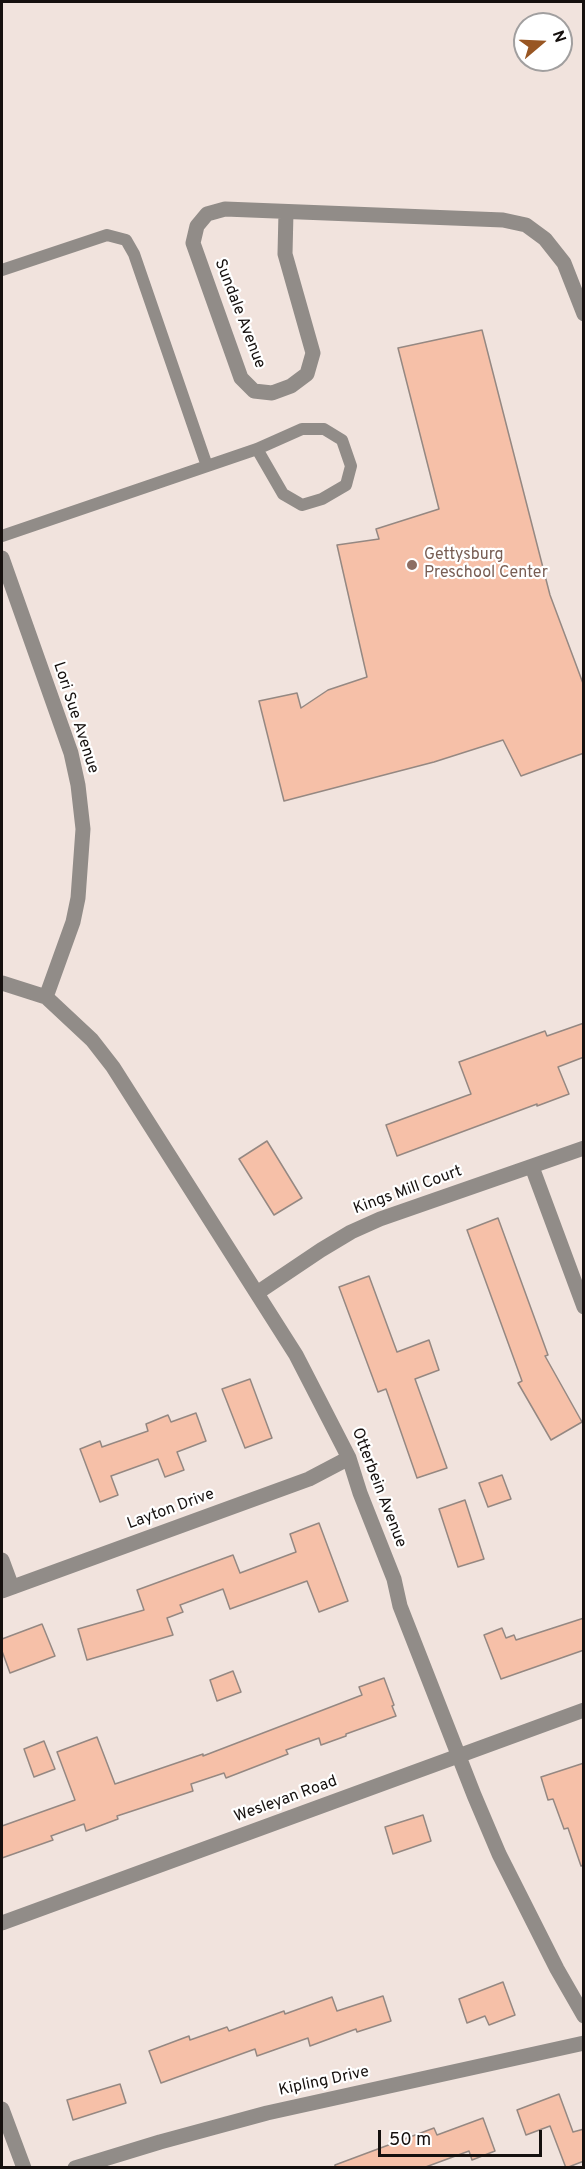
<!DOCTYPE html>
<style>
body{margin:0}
#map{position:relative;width:585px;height:2169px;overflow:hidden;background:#f1e3dd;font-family:Overpass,sans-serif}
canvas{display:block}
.frame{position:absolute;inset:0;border:3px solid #15100e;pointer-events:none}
.north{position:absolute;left:513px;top:12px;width:60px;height:60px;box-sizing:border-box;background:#fff;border:2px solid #a19f9f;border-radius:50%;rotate:71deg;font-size:16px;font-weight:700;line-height:24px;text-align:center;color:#15100e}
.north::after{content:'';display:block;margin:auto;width:21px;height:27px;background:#985623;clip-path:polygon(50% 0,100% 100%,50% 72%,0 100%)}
.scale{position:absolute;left:378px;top:2130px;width:164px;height:27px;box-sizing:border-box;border:3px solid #15100e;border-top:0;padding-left:8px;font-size:18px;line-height:21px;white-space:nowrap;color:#15100e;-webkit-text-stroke:4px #fff;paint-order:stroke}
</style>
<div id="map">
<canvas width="585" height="2169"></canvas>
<div class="frame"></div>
<div class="north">N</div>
<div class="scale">50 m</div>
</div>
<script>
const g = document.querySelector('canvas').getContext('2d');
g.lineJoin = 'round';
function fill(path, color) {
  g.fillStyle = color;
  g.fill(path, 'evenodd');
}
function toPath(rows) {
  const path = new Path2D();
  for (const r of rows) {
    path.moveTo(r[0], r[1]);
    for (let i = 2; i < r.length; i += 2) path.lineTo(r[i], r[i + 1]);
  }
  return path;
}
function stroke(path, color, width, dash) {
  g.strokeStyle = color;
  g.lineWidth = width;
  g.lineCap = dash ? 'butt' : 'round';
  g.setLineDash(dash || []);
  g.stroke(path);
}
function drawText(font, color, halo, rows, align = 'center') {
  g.font = font + ' Overpass,sans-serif';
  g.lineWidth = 4.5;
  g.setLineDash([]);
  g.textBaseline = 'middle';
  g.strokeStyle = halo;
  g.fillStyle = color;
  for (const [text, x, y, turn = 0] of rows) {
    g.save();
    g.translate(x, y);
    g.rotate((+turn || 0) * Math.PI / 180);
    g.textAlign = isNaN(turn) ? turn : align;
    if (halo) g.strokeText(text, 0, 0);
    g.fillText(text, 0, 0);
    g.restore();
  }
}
const building = toPath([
 [482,330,550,595,584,686,584,753,521,776,503,740,434,762,284,801,259,701,297,693,301,708,328,690,367,677,337,545,379,539,376,529,439,509,398,348,482,330],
 [584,1023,584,1057,558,1067,569,1094,537,1106,537,1104,397,1156,386,1125,471,1094,459,1062,545,1031,547,1036,584,1023],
 [267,1141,302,1198,274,1215,239,1159,267,1141],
 [498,1218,548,1355,545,1356,582,1422,551,1440,518,1383,522,1381,467,1230,498,1218],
 [369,1276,397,1352,429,1340,439,1370,415,1379,447,1468,417,1478,386,1389,378,1392,339,1287,369,1276],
 [250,1379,272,1438,245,1448,222,1389,250,1379],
 [196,1413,206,1441,177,1452,184,1470,165,1477,158,1459,111,1476,118,1495,100,1502,80,1449,100,1441,102,1447,148,1431,146,1424,168,1415,171,1422,196,1413],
 [502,1475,511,1499,488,1507,479,1483,502,1475],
 [465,1500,484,1559,458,1567,439,1509,465,1500],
 [319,1523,348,1601,319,1612,307,1581,230,1609,223,1589,180,1605,183,1612,167,1618,173,1635,87,1660,78,1629,144,1610,137,1590,233,1555,240,1573,296,1552,290,1534,319,1523],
 [584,1618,584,1650,501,1679,484,1635,502,1628,506,1638,514,1635,516,1640,584,1618],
 [42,1624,55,1656,10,1673,2,1651,2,1639,42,1624],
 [233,1671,241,1692,217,1701,210,1680,233,1671],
 [384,1678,394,1705,392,1706,396,1716,346,1734,346,1736,321,1745,319,1738,286,1750,288,1754,226,1778,224,1773,191,1784,193,1791,117,1816,118,1819,86,1831,84,1824,51,1836,53,1840,2,1858,2,1826,75,1800,57,1752,97,1737,115,1784,203,1754,203,1756,362,1695,359,1687,384,1678],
 [44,1741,55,1769,34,1777,24,1749,44,1741],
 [584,1763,584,1865,581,1866,568,1828,564,1829,553,1799,548,1800,541,1777,584,1763],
 [423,1815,431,1841,393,1854,385,1827,423,1815],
 [503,1982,515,2015,489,2025,485,2016,467,2023,459,1999,503,1982],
 [383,1996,391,2021,357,2032,356,2029,310,2046,308,2038,257,2056,255,2049,161,2083,149,2051,189,2036,190,2040,227,2027,229,2031,284,2011,285,2014,332,1997,337,2011,383,1996],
 [120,2084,126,2103,73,2120,67,2100,120,2084],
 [559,2094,573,2132,584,2129,584,2161,566,2168,550,2126,526,2135,517,2110,559,2094],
 [483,2118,495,2151,472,2160,469,2151,423,2168,335,2168,335,2165,434,2128,437,2135,483,2118]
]);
fill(building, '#f6c0a8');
stroke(building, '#958882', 1.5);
stroke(toPath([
 [2,270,107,235,126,240,134,254,207,466],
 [2,536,257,449,302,429,324,429,342,440,351,466,346,485,322,499,302,505,283,494,257,449]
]), '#918c88', 12);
stroke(toPath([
 [286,212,285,254,313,353,307,374,291,386,272,393,254,391,241,378,193,243,197,226,207,214,225,209,503,220,526,225,545,239,564,263,584,314],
 [2,558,71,753,78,785,83,829,78,898,73,922,46,997],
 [2,983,46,997,92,1040,113,1067,296,1355,349,1458,360,1493,394,1579,400,1606,474,1795,499,1854,557,1969,584,2016],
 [532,1167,584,1307],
 [257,1293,321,1250,351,1232,380,1219,584,1148],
 [2,1560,12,1587],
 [2,1591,309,1479,349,1458],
 [2,1923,584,1710],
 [2,2109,24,2168],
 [75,2168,160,2142,267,2113,584,2043]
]), '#918c88', 15);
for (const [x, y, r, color] of [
 [412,565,6,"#8d6e63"]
]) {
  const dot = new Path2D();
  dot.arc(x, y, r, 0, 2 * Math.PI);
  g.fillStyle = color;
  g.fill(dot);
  stroke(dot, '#fff', 2);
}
drawText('16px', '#15100e', '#fff', [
 ["Sundale Avenue",239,314,69],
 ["Lori Sue Avenue",75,718,72],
 ["Kings Mill Court",408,1191,-20],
 ["Otterbein Avenue",378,1488,69],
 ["Layton Drive",171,1510,-20],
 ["Wesleyan Road",286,1800,-20],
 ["Kipling Drive",324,2082,-12]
]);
drawText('16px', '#785e54', '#fff', [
 ["Gettysburg",424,556],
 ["Preschool Center",424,574]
], 'left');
</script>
